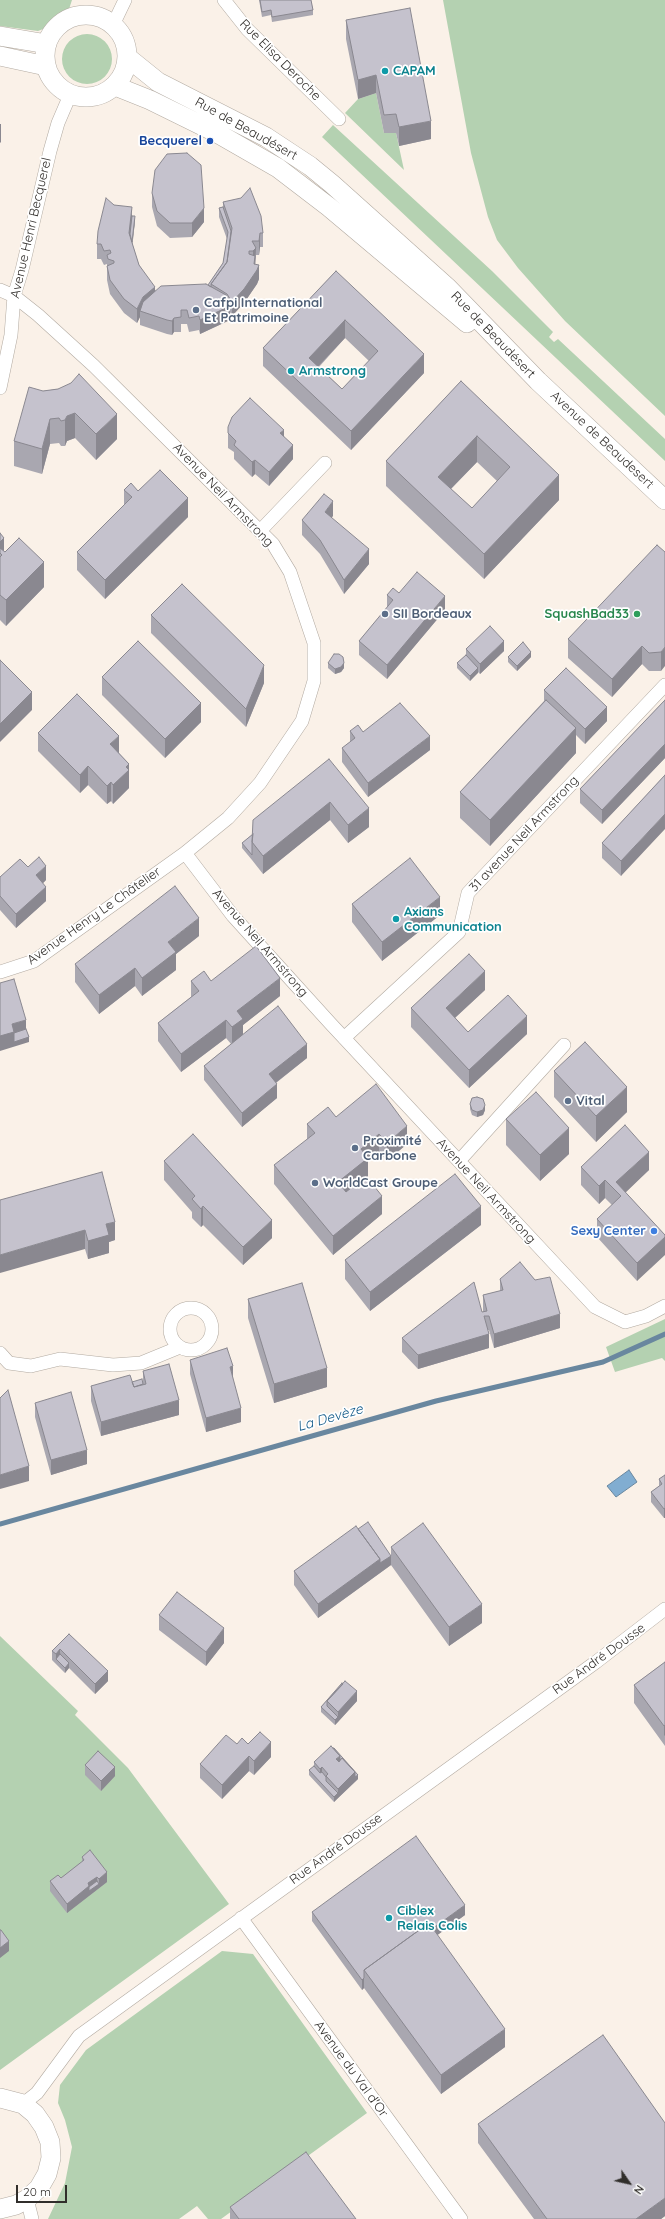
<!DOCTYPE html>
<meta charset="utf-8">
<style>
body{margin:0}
#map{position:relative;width:665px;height:2219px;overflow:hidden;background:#faf1e8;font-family:Quicksand,sans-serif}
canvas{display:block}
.north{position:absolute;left:609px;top:2163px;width:40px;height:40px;-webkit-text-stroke:3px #fff;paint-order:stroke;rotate:124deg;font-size:11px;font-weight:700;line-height:16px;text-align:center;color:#312e2b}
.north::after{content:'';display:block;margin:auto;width:14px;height:18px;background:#312e2b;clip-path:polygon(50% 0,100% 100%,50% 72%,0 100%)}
.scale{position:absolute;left:16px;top:2185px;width:51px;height:18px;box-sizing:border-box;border:2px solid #312e2b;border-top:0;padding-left:5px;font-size:12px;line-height:14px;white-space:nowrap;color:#312e2b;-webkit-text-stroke:3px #fff;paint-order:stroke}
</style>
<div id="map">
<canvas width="665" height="2219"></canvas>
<div class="north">N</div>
<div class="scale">20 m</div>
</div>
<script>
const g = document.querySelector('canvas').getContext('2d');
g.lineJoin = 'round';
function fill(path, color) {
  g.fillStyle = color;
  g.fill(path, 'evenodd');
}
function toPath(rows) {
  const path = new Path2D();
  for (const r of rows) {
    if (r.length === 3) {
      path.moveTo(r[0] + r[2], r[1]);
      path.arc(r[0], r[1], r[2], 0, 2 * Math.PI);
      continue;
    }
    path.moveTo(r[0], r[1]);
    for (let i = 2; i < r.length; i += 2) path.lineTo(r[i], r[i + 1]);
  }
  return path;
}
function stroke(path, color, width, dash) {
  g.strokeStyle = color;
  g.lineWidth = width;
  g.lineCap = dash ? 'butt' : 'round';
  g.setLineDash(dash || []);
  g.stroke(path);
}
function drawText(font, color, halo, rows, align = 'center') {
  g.font = font + ' Quicksand,sans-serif';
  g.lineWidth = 3.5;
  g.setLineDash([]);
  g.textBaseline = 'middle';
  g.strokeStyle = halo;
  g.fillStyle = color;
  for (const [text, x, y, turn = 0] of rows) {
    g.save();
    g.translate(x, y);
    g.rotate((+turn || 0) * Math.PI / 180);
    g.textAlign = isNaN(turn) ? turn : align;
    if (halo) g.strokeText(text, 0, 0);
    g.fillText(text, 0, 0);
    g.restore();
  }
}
fill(toPath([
 [0,0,72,0,69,9,56,24,38,31,0,26],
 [443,0,665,0,665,416,565,321,518,268,497,240,488,217,471,153],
 [87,59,25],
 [376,93,384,133,396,133,404,170,345,113,358,99],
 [333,125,492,271,553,332,549,337,554,342,558,339,665,439,665,461,322,137],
 [665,1319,665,1361,662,1358,615,1372,606,1347],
 [0,1636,78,1711,75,1715,128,1768,229,1904,0,2070],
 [222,1951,253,1954,367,2113,221,2219,208,2219,197,2206,179,2219,48,2219,65,2183,72,2147,65,2120,58,2103,60,2085,86,2050]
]), '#b4d1b1');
const water = toPath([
 [629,1470,637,1482,616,1497,607,1486,629,1470]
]);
fill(water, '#81add1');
stroke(water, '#69879f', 1);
stroke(toPath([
 [0,1524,436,1401,603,1362,665,1334]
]), '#69879f', 5);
const street = toPath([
 [224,0,247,29,339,119],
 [113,25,125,0],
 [0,290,14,296,38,315,94,366,273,544,290,572,314,643,314,681,302,721,260,783,228,818,185,853,34,961,0,972],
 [0,388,11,335,14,296,22,270,50,151,58,123,70,95],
 [260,531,325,463],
 [185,853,233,916,330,1023,595,1307,625,1322,646,1316,665,1306],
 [344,1038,459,932,468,893,665,685],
 [459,1161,564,1045],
 [191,1329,21],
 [0,1353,9,1363,31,1366,60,1359,113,1365,141,1363,180,1347],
 [241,1918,461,2219],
 [23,2104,37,2093,79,2036,596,1662,665,1609],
 [27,2199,32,2219]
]);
const secondary = toPath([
 [86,56,41],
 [0,36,47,44],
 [0,56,46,66],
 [127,57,158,82,266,137,310,166,332,184,448,288,538,381,665,500],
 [115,86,150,100,217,133,278,168,329,207,467,323],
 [0,2098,23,2104,35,2114,44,2127,50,2142,51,2158,47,2174,39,2188,27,2199,16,2205,0,2209]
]);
stroke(street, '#b2aaa1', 14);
stroke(secondary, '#b2aaa1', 20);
stroke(street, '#fff', 13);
stroke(secondary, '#fff', 19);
fill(toPath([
 [259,0,311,0,313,10,313,15,272,22,271,15,262,17],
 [346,20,431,139,399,146,396,133,384,133,376,93,358,99,346,39],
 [152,193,204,222,192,237,170,238,157,226,152,207],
 [223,202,263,233,263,247,260,247,259,255,256,255,255,265,259,279,257,284,244,303,232,316,230,312,230,320,200,334,199,330,189,332,187,324,181,324,181,332,174,332,172,335,167,334,140,325,140,317,137,323,124,313,110,294,107,280,107,264,104,265,101,259,97,259,97,244,114,205,132,216,135,221,132,243,139,265,156,291,208,285,223,263,227,239,219,217,219,208,223,207],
 [336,271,424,373,351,450,263,366,263,348],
 [345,338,369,361,342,389,319,367],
 [461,381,559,500,484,579,386,486,386,461],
 [477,462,497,481,472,508,451,489],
 [58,389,117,439,96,460,75,438,67,441,65,446,61,446,59,443,50,444,42,474,14,466,14,441,43,391],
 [228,427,284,436,293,459,269,486,255,474,252,477,234,459,234,452,228,448],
 [124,490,138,491,188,517,105,599,77,570,77,552,124,505],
 [333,516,331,517,369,564,344,594,320,554,302,535,302,520],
 [0,533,4,552,44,587,6,626,0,620],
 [665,552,661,671,649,671,642,664,612,697,568,658,568,639],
 [399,593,445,610,387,679,359,655,359,641,387,608,387,595],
 [151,615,264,683,246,727,151,633],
 [466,649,504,651,480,674,478,672,470,681,457,668,457,663,466,655],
 [508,657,531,657,517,671,508,662],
 [328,663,344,668,341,672,335,674,328,668],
 [102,677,201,722,165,758,102,695],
 [544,690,607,721,585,744,576,735,576,753,490,846,460,818,460,792,544,701],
 [665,700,665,758,602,824,580,803,580,789],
 [350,731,363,732,430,750,368,797,342,762,342,748,350,742],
 [38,733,119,753,129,764,129,788,113,804,111,801,107,804,88,785,80,793,38,751],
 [329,759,369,827,348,843,330,820,263,874,252,860,252,845,252,860,242,848,242,843,253,834],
 [665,775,621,876,602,858,602,843],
 [28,867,46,880,43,883,46,901,16,928,0,910,0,877],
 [352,904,440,915,382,961,352,922],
 [199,936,176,954,176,970,142,996,135,986,99,1014,75,982,75,964],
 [191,981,211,981,280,996,243,1025,243,1035,307,1058,276,1083,277,1098,242,1127,204,1080,204,1066,231,1044,226,1038,181,1072,158,1041,158,1023,191,997],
 [485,990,455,1018,468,1032,527,1034,469,1088,411,1027,411,1008],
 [554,1071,627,1112,596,1142,554,1097],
 [470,1104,485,1110,483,1115,477,1117,472,1115,470,1109],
 [336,1117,407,1144,387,1161,379,1152,368,1161,368,1176,367,1177,382,1214,333,1255,274,1184,274,1165,307,1140,307,1124],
 [506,1119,569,1154,540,1181,506,1145],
 [164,1161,272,1238,243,1265,203,1225,201,1227,192,1218,192,1212,164,1180],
 [581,1167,649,1170,625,1192,665,1235,637,1281,597,1237,597,1219,612,1205,605,1198,599,1204,581,1185],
 [0,1200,115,1240,109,1242,109,1253,88,1259,85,1249],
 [481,1225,370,1311,345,1279,345,1260],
 [500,1279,560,1328,494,1348,489,1330,488,1330,489,1348,418,1369,402,1352,402,1338,483,1312,483,1295,500,1291],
 [248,1299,327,1387,274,1403,248,1318],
 [190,1360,241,1422,206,1432,190,1374],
 [143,1371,179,1415,101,1436,91,1401,91,1386,143,1381],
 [35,1403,87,1464,51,1475,35,1417],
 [665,1475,664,1518,651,1502,651,1492,659,1486,659,1479],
 [358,1529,391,1556,391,1547,482,1623,449,1646,391,1565,318,1618,294,1585,294,1571],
 [159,1615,224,1643,206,1666,159,1630],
 [69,1634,108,1681,95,1694,69,1668,65,1673,52,1660,52,1651],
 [665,1662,665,1746,634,1703,634,1685],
 [342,1683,357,1701,335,1725,321,1712,321,1707],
 [237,1744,248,1744,271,1757,254,1775,249,1771,222,1799,200,1778,200,1764],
 [314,1762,358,1779,334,1802,309,1775,309,1770,314,1766],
 [85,1765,115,1776,101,1791,85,1775],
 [82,1857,107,1882,67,1913,50,1891,50,1881,61,1878,82,1862],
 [312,1912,465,1915,437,1935,505,2047,441,2094,364,1988,362,1990,312,1921],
 [478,2124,665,2216,661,2219,534,2219,478,2143],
 [230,2207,356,2219,230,2219]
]), '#a9a7b0');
fill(toPath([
 [376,75,376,93,358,99,358,80],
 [431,121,431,139,399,146,399,127],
 [0,124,1,124,1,142,0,143],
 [132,207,132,221,129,242,129,233],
 [204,208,204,222,192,237,192,223],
 [135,216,135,221,132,249,132,244],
 [260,233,260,247,259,255,259,241],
 [256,248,255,270,259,265,259,279,257,284,244,303,232,316,232,302,253,265,253,251],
 [155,287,155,297,140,311,140,317,137,323,137,309,143,297],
 [230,306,230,320,200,334,200,320],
 [174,318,174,332,172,335,172,321],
 [345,320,345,338,309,376,309,358],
 [424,354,424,373,351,450,351,431],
 [75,413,75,438,67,441,65,446,65,420,67,416],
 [117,414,117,439,96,460,96,434],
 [50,419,50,444,42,474,42,449],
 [284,430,284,444,280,433],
 [477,436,477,462,438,502,438,477],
 [293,445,293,459,269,486,269,472],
 [255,460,255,474,252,477,252,462],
 [559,475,559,500,484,579,484,554],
 [188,498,188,517,105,599,105,580],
 [333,501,333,516,325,526,325,512],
 [4,538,4,563,2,555,0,553,0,542],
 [369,549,369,564,344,594,344,580],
 [44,562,44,587,6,626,6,600],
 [445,596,445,610,387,679,387,665],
 [504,641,504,651,480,674,480,664],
 [642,646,642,664,612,697,612,679],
 [665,647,665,666,661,671,661,652],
 [531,652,531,657,517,671,517,666],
 [344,663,344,668,341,672,335,674,335,669],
 [264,665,264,683,246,727,246,709],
 [478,668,478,673,470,681,470,676],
 [32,692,32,710,0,742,0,724],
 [201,703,201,722,165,758,165,739],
 [607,707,607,721,585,744,585,729],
 [576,728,576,753,490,846,490,820],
 [119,736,119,755,110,744],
 [430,736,430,750,368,797,368,783],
 [665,744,665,758,602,824,602,810],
 [129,764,129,788,113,804,113,785,126,767],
 [88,766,88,785,80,793,80,775],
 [111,782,111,801,107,804,107,786],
 [330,802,330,820,263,874,263,856],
 [369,808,369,827,348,843,348,825],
 [665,814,665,829,621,876,621,861],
 [46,866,46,880,36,890,36,875],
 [46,887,46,901,16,928,16,914],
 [440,897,440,915,382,961,382,942],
 [199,918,199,936,176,954,176,970,142,996,142,978,168,942],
 [135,968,135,986,99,1014,99,995],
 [485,971,485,990,446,1026,446,1008],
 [280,978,280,996,243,1025,243,1037,232,1046,232,1027,237,1011],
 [527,1016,527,1034,469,1088,469,1070],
 [26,1020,26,1034,29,1037,29,1042,0,1051,0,1036,12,1024],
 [226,1020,226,1038,181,1072,181,1054],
 [307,1044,307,1058,269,1088,269,1074],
 [277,1084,277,1098,242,1127,242,1113],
 [627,1087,627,1112,596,1142,596,1116],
 [485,1105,485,1110,483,1115,477,1117,477,1112],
 [407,1126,407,1144,387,1161,387,1143],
 [569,1128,569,1154,540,1181,540,1155],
 [379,1134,379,1152,368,1161,368,1176,338,1201,338,1182,361,1149],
 [649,1152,649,1170,621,1197,616,1182],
 [605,1180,605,1198,599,1204,599,1186],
 [382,1196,382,1214,333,1255,333,1236],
 [203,1206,203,1225,201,1227,201,1209],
 [481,1206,481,1225,370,1311,370,1292],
 [272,1220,272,1238,243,1265,243,1247],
 [115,1222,115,1240,109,1242,109,1253,88,1259,88,1241,106,1224],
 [85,1230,85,1249,0,1273,0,1255],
 [665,1237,665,1255,637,1281,637,1263],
 [560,1314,560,1328,494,1348,494,1334],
 [489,1334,489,1348,418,1369,418,1355],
 [233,1366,233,1380,230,1367],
 [327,1368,327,1387,274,1403,274,1384],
 [179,1400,179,1415,101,1436,101,1422],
 [241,1408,241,1422,206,1432,206,1418],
 [87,1450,87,1464,51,1475,51,1460],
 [29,1466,29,1481,0,1489,0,1475],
 [665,1508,665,1518,664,1518,664,1509],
 [391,1556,391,1565,380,1573,380,1563],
 [380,1559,380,1573,318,1618,318,1604],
 [482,1604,482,1623,449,1646,449,1627],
 [224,1628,224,1643,206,1666,206,1652],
 [60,1649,60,1659,56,1659,56,1664,56,1654],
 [69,1663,69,1668,65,1673,65,1668],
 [108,1671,108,1681,95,1694,95,1684],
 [357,1691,357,1701,338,1722,338,1712],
 [338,1717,338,1722,335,1725,335,1720],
 [665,1725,665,1736,664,1735,664,1726],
 [271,1742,271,1757,254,1775,254,1761],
 [249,1756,249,1771,222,1799,222,1785],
 [340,1756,340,1765,336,1759],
 [115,1767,115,1776,101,1791,101,1781],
 [322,1767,322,1777,320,1778,320,1769],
 [355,1772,358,1775,358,1779,338,1798,338,1789],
 [338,1793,338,1798,334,1802,334,1797],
 [107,1872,107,1882,67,1913,67,1904,88,1883,97,1877,97,1885,99,1884,99,1879],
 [465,1905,465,1915,373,1982,368,1975],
 [9,1941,9,1951,0,1958,0,1948],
 [364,1978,364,1988,362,1990,362,1980],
 [505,2029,505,2047,441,2094,441,2075],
 [665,2198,665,2216,661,2219,636,2219]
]), '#8a8890');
const building = toPath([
 [260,0,311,0,313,10,272,17,271,10,262,12,260,0],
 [410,8,431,121,399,127,396,114,384,115,376,75,358,80,346,20,410,8],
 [187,153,201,165,204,208,192,223,170,223,157,211,152,193,155,170,167,154,187,153],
 [250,188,261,216,263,233,260,233,259,241,252,241,256,248,253,251,249,251,249,254,255,256,254,264,259,265,257,270,244,289,232,302,227,294,211,284,227,262,232,228,223,202,241,198,250,188],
 [106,198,114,205,132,207,129,233,139,265,155,287,143,297,137,309,124,299,110,280,107,266,114,263,114,261,108,259,107,255,111,253,110,250,104,251,101,244,97,244,98,231,106,198],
 [223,207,231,231,227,262,211,284,211,287,208,285,223,263,228,232,219,208,223,207],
 [132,216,135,216,132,242,130,234,132,216],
 [336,271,424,354,351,431,263,348,336,271],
 [345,320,378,351,342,389,309,358,345,320],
 [206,284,226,295,230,306,200,320,199,316,189,318,187,310,181,310,181,317,174,318,172,321,167,320,140,311,143,302,161,286,206,284],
 [79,374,117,414,96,434,75,413,67,416,65,420,61,421,59,418,50,419,42,449,14,441,29,387,43,391,58,389,71,383,79,374],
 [461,381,559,475,484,554,386,461,461,381],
 [477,436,510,467,472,508,438,477,477,436],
 [250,398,284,430,280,433,293,445,269,472,255,460,252,462,234,445,236,441,228,433,228,427,232,417,250,398],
 [160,470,188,498,105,580,77,552,132,497,124,490,131,483,138,491,160,470],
 [324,494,333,501,325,512,369,549,344,580,320,540,302,520,324,494],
 [0,533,4,538,0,542,0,533],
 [19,538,44,562,6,600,0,595,0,557,2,555,0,553,0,548,5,552,19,538],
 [657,545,665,552,665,647,661,652,649,653,642,646,612,679,568,639,657,545],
 [417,572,445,596,387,665,359,641,393,600,387,595,393,588,399,593,417,572],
 [182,584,264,665,246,709,151,615,182,584],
 [490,626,504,641,480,664,466,649,490,626],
 [138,641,201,703,165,739,102,677,138,641],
 [523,642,531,652,517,666,508,657,523,642],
 [334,654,339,654,343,657,344,663,341,667,335,669,328,663,334,654],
 [466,655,478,668,470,676,457,663,466,655],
 [0,660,32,692,0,724,0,660],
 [566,668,607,707,585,729,544,690,566,668],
 [77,694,119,736,110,744,129,764,126,767,129,770,113,785,111,782,107,786,88,766,80,775,38,733,77,694],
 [546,700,576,728,490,820,460,792,546,700],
 [665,700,665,744,602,810,580,789,665,700],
 [400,703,430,736,368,783,342,748,355,738,350,731,358,725,363,732,400,703],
 [329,759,369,808,348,825,330,802,263,856,252,842,253,820,329,759],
 [665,775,665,814,621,861,602,843,665,775],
 [253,834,252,843,252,855,242,843,253,834],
 [39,857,46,866,36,875,46,887,16,914,0,896,0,877,20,859,28,867,39,857],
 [410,858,440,897,382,942,352,904,410,858],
 [175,886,199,918,168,942,176,952,142,978,135,968,99,995,75,964,175,886],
 [256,946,280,978,237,1011,243,1019,232,1027,226,1020,181,1054,158,1023,199,991,191,981,204,971,211,981,256,946],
 [469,954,485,971,446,1008,468,1032,508,995,527,1016,469,1070,411,1008,469,954],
 [14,979,26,1020,12,1024,14,1032,0,1036,0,983,14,979],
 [278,1006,307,1044,269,1074,277,1084,242,1113,204,1066,278,1006],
 [26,1029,29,1037,14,1042,14,1033,26,1029],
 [585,1042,627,1087,596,1116,554,1071,585,1042],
 [376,1084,407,1126,387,1143,379,1134,361,1149,368,1158,338,1182,346,1192,366,1176,382,1196,333,1236,274,1165,315,1133,307,1124,328,1107,336,1117,376,1084],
 [536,1092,569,1128,540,1155,506,1119,536,1092],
 [477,1097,483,1099,485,1105,483,1110,477,1112,472,1110,470,1104,472,1098,477,1097],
 [625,1125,649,1152,616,1182,665,1235,665,1237,637,1263,597,1219,621,1196,605,1180,599,1186,581,1167,625,1125],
 [193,1134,272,1220,243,1247,203,1206,201,1209,192,1199,195,1196,164,1161,193,1134],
 [102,1172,115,1222,106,1224,109,1235,88,1241,85,1230,0,1255,0,1200,102,1172],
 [455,1174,481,1206,370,1292,345,1260,455,1174],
 [520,1262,535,1280,550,1277,560,1314,494,1334,489,1316,484,1316,489,1334,418,1355,402,1338,474,1282,482,1312,487,1311,483,1295,503,1290,500,1279,520,1262],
 [302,1283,327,1368,274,1384,248,1299,302,1283],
 [227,1348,233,1366,230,1367,241,1408,206,1418,190,1360,227,1348],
 [169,1364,179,1400,101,1422,91,1386,130,1375,134,1387,146,1384,143,1371,169,1364],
 [142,1379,143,1384,134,1387,132,1382,142,1379],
 [8,1390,29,1466,0,1475,0,1398,8,1390],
 [71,1392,87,1450,51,1460,35,1403,71,1392],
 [665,1475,665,1508,664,1509,651,1492,662,1484,659,1479,665,1475],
 [368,1522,391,1556,380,1563,380,1559,358,1529,368,1522],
 [423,1523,482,1604,449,1627,391,1547,423,1523],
 [356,1526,380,1559,318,1604,294,1571,356,1526],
 [177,1592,224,1628,206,1652,159,1615,177,1592],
 [69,1634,108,1671,95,1684,60,1649,56,1654,52,1651,69,1634],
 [60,1654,69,1663,65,1668,56,1659,60,1654],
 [665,1662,665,1725,664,1726,634,1685,665,1662],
 [345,1681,357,1691,338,1712,327,1701,345,1681],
 [342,1683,343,1684,327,1701,327,1706,338,1717,335,1720,321,1707,342,1683],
 [260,1732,271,1742,254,1761,249,1756,222,1785,200,1764,226,1735,237,1744,242,1738,248,1744,260,1732],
 [331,1746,340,1756,336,1759,339,1762,342,1758,355,1772,338,1789,326,1776,328,1774,322,1767,320,1769,314,1762,331,1746],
 [333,1748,334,1748,358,1775,355,1777,355,1772,342,1758,338,1762,340,1760,340,1756,333,1748],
 [98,1751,115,1767,101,1781,85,1765,98,1751],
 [314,1766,320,1773,322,1772,326,1777,326,1781,338,1793,334,1797,309,1770,314,1766],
 [416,1836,465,1905,432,1929,429,1923,364,1970,364,1978,362,1980,312,1912,416,1836],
 [90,1850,107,1872,99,1879,97,1877,88,1883,89,1886,67,1904,50,1881,58,1875,61,1878,84,1860,82,1857,90,1850],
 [97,1881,99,1884,89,1891,89,1887,97,1881],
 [429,1923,505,2029,441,2075,364,1970,429,1923],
 [0,1930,1,1930,9,1941,0,1948,0,1930],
 [603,2035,665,2123,665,2198,636,2219,547,2219,478,2124,603,2035],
 [306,2152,356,2219,239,2219,230,2207,306,2152]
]);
fill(building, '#c5c2cd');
stroke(building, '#8a8890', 1);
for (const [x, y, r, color] of [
 [385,71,4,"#0f9aa8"],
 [210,141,4,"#1a4fb4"],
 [196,310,4,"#5c6f8a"],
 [291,371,4,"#0f9aa8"],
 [385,614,4,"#5c6f8a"],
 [637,614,4,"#2e9e5b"],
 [396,919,4,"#0f9aa8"],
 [568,1101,4,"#5c6f8a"],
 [355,1148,4,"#5c6f8a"],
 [315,1183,4,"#5c6f8a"],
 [654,1231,4,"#3f7fe0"],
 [389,1918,4,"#0f9aa8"]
]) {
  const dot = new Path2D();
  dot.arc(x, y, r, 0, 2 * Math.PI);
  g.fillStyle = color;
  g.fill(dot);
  stroke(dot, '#fff', 1.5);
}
drawText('13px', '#312e2b', '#fff', [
 ["Rue Elisa Deroche",280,60,45],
 ["Rue de Beaudésert",246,129,29],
 ["Avenue Henri Becquerel",31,228,-77],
 ["Rue de Beaudésert",493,335,46],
 ["Avenue de Beaudesert",602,440,43],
 ["Avenue Neil Armstrong",223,495,46],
 ["31 avenue Neil Armstrong",524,834,-47],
 ["Avenue Henry Le Châtelier",94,916,-35],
 ["Avenue Neil Armstrong",260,943,49],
 ["Avenue Neil Armstrong",486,1191,47],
 ["Rue André Dousse",599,1659,-36],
 ["Rue André Dousse",336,1849,-36],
 ["Avenue du Val d'Or",351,2069,54]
]);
drawText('bold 13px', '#0d838f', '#fff', [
 ["CAPAM",393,71],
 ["Armstrong",299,371],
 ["Axians",404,912],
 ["Communication",404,927],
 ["Ciblex",397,1911],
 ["Relais Colis",397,1926]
], 'left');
drawText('bold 13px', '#164399', '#fff', [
 ["Becquerel",202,141]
], 'right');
drawText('bold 13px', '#4e5e75', '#fff', [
 ["Cafpi International",204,303],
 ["Et Patrimoine",204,318],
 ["SII Bordeaux",393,614],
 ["Vital",576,1101],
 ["Proximité",363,1141],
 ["Carbone",363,1156],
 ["WorldCast Groupe",323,1183]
], 'left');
drawText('bold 13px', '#27864d', '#fff', [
 ["SquashBad33",629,614]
], 'right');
drawText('bold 13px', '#366cbe', '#fff', [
 ["Sexy Center",646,1231]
], 'right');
drawText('italic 14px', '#165d8b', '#fff', [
 ["La Devèze",330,1418,-16]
]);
</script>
